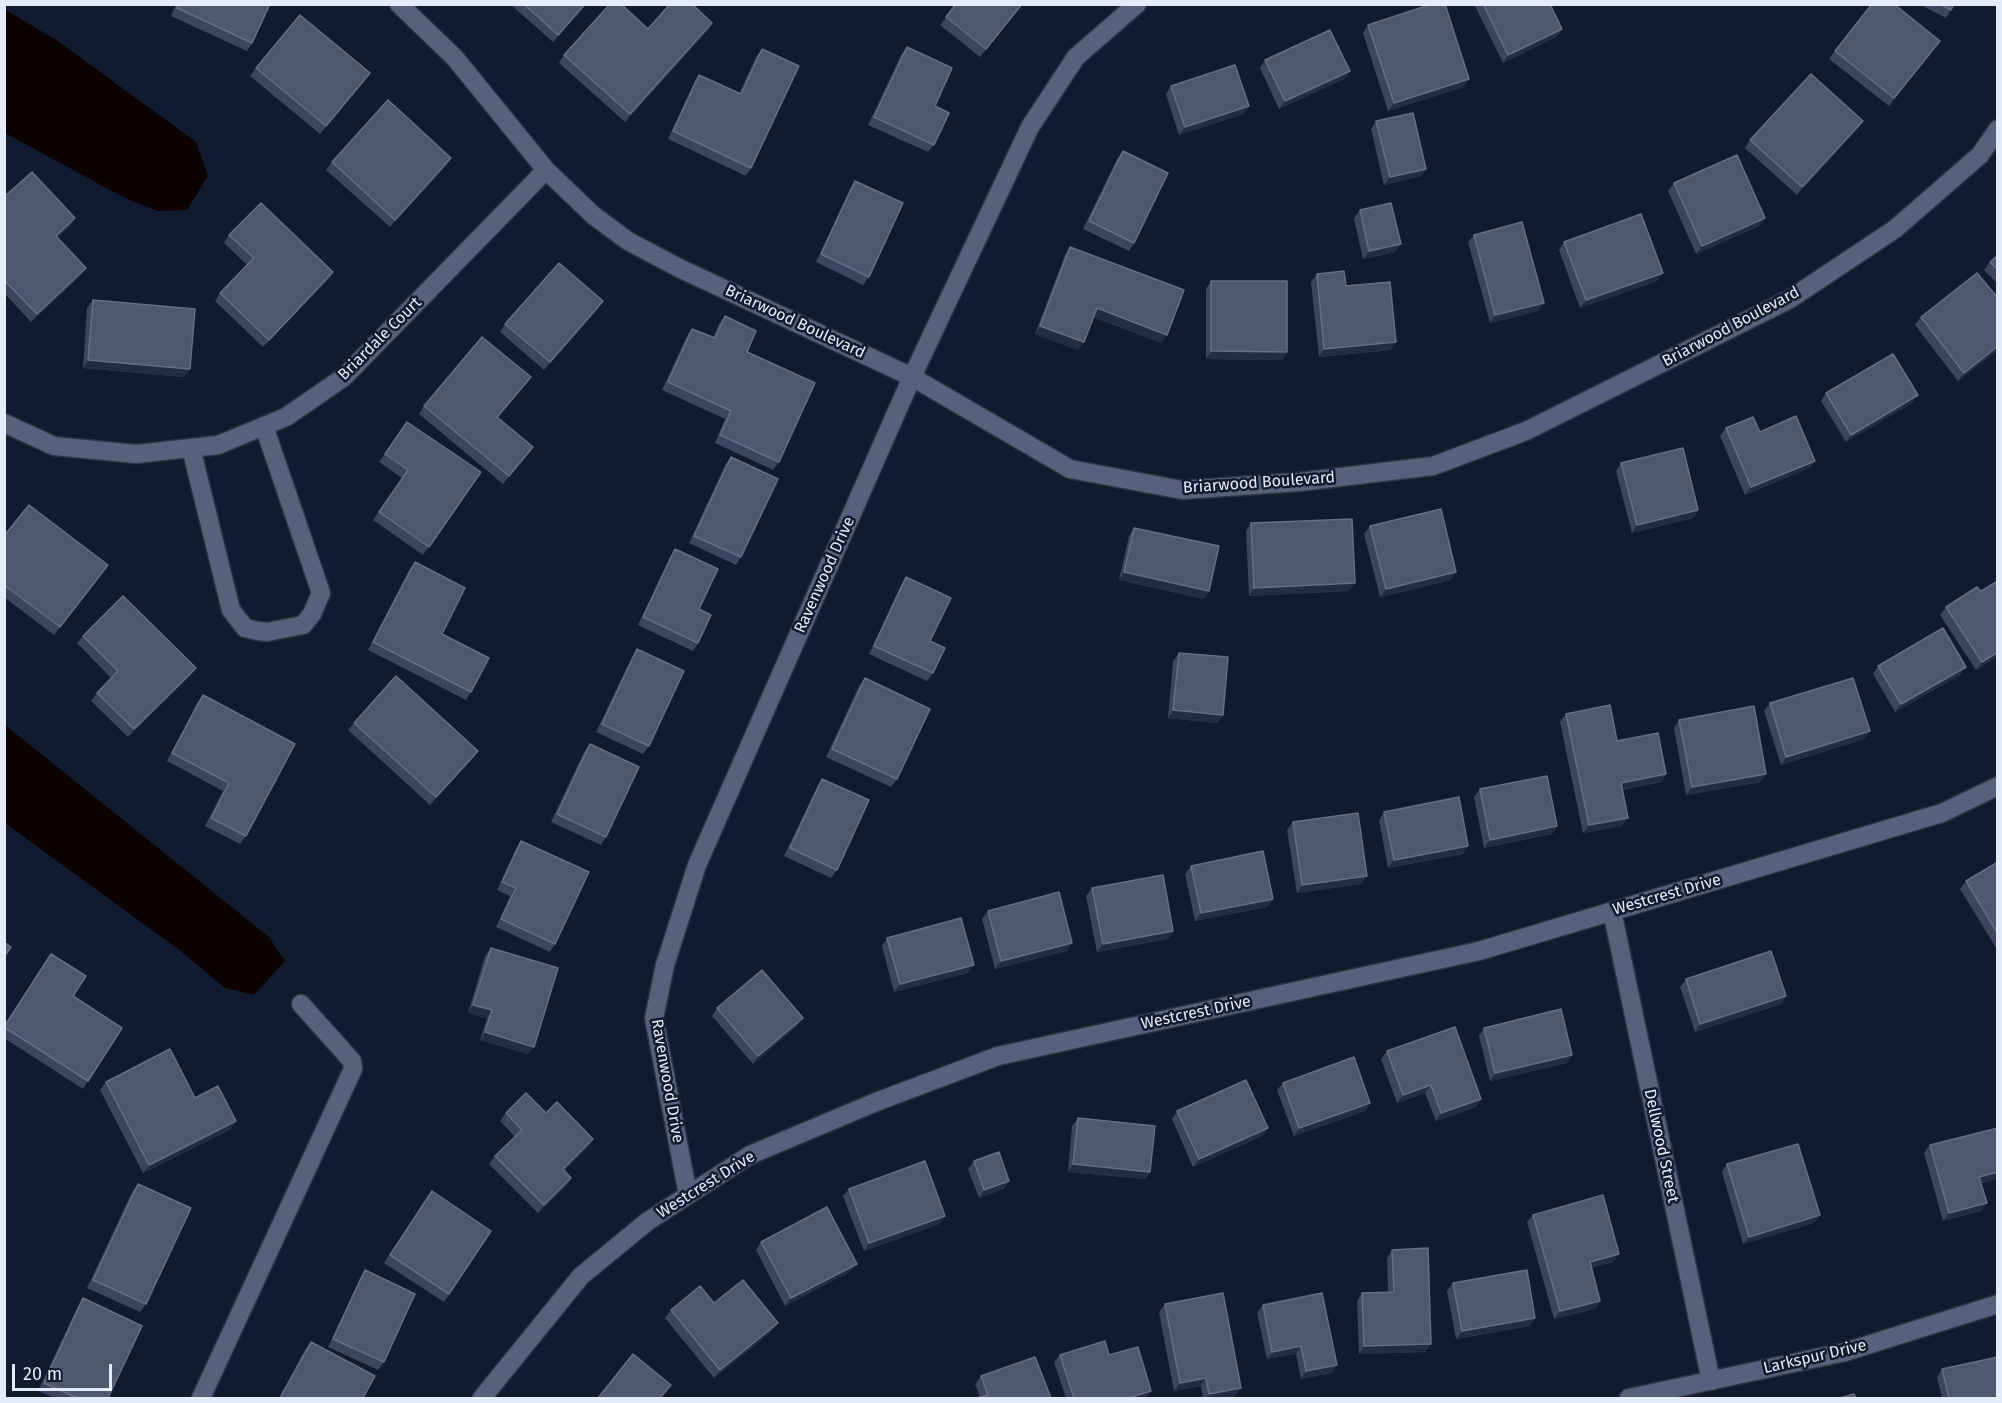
<!DOCTYPE html>
<style>
body{margin:0}
#map{position:relative;width:2002px;height:1403px;overflow:hidden;background:#111b30;font-family:"Fira Sans",sans-serif}
canvas{display:block}
.frame{position:absolute;inset:0;border:6px solid #e4ebfa;pointer-events:none}
.scale{position:absolute;left:12px;top:1364px;width:100px;height:27px;box-sizing:border-box;border:3px solid #e4ebfa;border-top:0;padding-left:8px;font-size:18px;line-height:21px;white-space:nowrap;color:#e4ebfa;-webkit-text-stroke:4px #111b30;paint-order:stroke}
</style>
<div id="map">
<canvas width="2002" height="1403"></canvas>
<div class="frame"></div>
<div class="scale">20 m</div>
</div>
<script>
const g = document.querySelector('canvas').getContext('2d');
g.lineJoin = 'round';
function fill(path, color) {
  g.fillStyle = color;
  g.fill(path, 'evenodd');
}
function toPath(rows) {
  const path = new Path2D();
  for (const r of rows) {
    path.moveTo(r[0], r[1]);
    for (let i = 2; i < r.length; i += 2) path.lineTo(r[i], r[i + 1]);
  }
  return path;
}
function stroke(path, color, width, dash) {
  g.strokeStyle = color;
  g.lineWidth = width;
  g.lineCap = dash ? 'butt' : 'round';
  g.setLineDash(dash || []);
  g.stroke(path);
}
function drawText(font, color, halo, rows, align = 'center') {
  g.font = font + ' "Fira Sans",sans-serif';
  g.lineWidth = 5;
  g.setLineDash([]);
  g.textBaseline = 'middle';
  g.strokeStyle = halo;
  g.fillStyle = color;
  for (const [text, x, y, turn = 0] of rows) {
    g.save();
    g.translate(x, y);
    g.rotate((+turn || 0) * Math.PI / 180);
    g.textAlign = isNaN(turn) ? turn : align;
    if (halo) g.strokeText(text, 0, 0);
    g.fillText(text, 0, 0);
    g.restore();
  }
}
fill(toPath([
 [4,9,58,41,196,142,208,176,187,210,157,211,123,197,5,133],
 [5,725,269,937,285,961,254,995,225,988,178,949,5,823]
]), '#0c0300');
const lane = toPath([
 [191,448,231,610,245,628,258,631,267,632,303,625,312,614,321,593,264,426],
 [201,1398,353,1069,352,1061,301,1004]
]);
const street = toPath([
 [399,4,455,58,546,170,593,215,628,241,679,268,912,377,1070,469,1182,490,1299,482,1433,466,1526,431,1790,299,1895,229,1980,155,1998,129],
 [4,423,54,446,136,454,218,445,286,417,344,377,546,170],
 [1612,911,1711,1381],
 [688,1195,654,1018,665,965,697,865,912,377,1030,127,1076,57,1137,4],
 [482,1398,581,1276,648,1221,750,1155,876,1102,998,1056,1479,951,1942,813,1998,786],
 [1629,1398,1845,1352,1998,1304]
]);
stroke(lane, '#2e3344', 21);
stroke(street, '#2e3344', 21);
stroke(lane, '#56627c', 18);
stroke(street, '#56627c', 18);
fill(toPath([
 [176,4,270,4,252,43,247,51,171,16],
 [510,4,587,4,553,42],
 [956,4,1023,4,980,57,940,25],
 [1474,4,1550,4,1562,29,1556,37,1503,63],
 [1919,4,1954,4,1946,18],
 [712,23,707,31,625,122,559,63,564,55,648,29],
 [1368,25,1464,87,1388,111,1363,33],
 [1940,41,1889,106,1829,59,1835,51],
 [907,47,935,106,934,145,928,152,868,125,901,55],
 [762,49,751,168,746,176,668,139,694,83,699,75,739,94,756,57],
 [1265,60,1350,71,1344,79,1279,109,1260,68],
 [256,68,370,73,320,134,250,76],
 [1171,86,1249,106,1243,114,1179,135,1166,94],
 [1376,121,1426,169,1421,176,1384,185,1371,129],
 [1857,129,1797,195,1745,148,1750,140],
 [1123,151,1134,243,1129,251,1083,229,1117,159],
 [332,162,446,166,390,227,326,170],
 [855,181,869,277,863,285,816,262,850,189],
 [1674,183,1765,218,1759,226,1696,254,1668,191],
 [4,197,70,226,57,238,80,276,31,322,4,293],
 [1360,210,1401,244,1395,252,1363,259,1354,218],
 [229,235,328,280,263,347,215,301,220,293,247,265,224,243],
 [1474,235,1544,303,1538,311,1490,323,1468,242],
 [1564,242,1657,281,1580,308,1559,250],
 [1070,247,1167,335,1161,343,1093,317,1084,342,1078,350,1035,334,1065,255],
 [1998,255,1998,284,1984,270,1990,262],
 [1317,274,1346,286,1391,350,1319,357,1311,282],
 [1211,281,1287,352,1282,360,1206,359,1206,289],
 [93,300,184,377,83,368,87,308],
 [598,309,544,370,500,332,505,324],
 [725,316,747,352,779,462,773,470,715,443,725,419,662,390,687,336,692,329,713,338,719,324],
 [1921,317,1998,350,1958,381,1915,325],
 [531,377,498,418,527,455,503,484,419,414,424,406],
 [1826,393,1912,403,1846,442,1821,401],
 [407,422,481,472,423,555,373,520,402,478,379,462],
 [1726,428,1815,461,1809,468,1745,495,1720,436],
 [731,457,741,557,736,565,689,543,725,465],
 [1621,463,1698,510,1693,518,1632,533,1616,471],
 [1251,523,1349,591,1249,596,1246,531],
 [1370,526,1451,580,1380,597,1364,534],
 [1134,528,1204,599,1119,580,1129,536],
 [4,536,102,573,54,635,4,597],
 [675,549,699,609,698,643,693,651,638,625,670,557],
 [415,562,442,634,471,692,466,700,368,650,409,570],
 [906,577,930,641,933,673,927,681,869,654,901,585],
 [1981,591,1998,656,1976,670,1940,615,1946,607],
 [83,636,196,668,190,676,128,737,91,701,97,693,111,678,77,643],
 [637,649,649,746,643,754,596,732,632,657],
 [1179,653,1223,715,1217,723,1168,718,1173,661],
 [1878,666,1960,675,1895,712,1873,674],
 [865,678,897,779,891,787,826,757,859,686],
 [203,695,246,836,240,844,205,826,223,791,167,761,197,703],
 [1770,703,1864,739,1781,765,1764,711],
 [1566,714,1617,741,1666,774,1661,782,1622,790,1622,826,1583,833,1560,722],
 [1679,720,1761,782,1686,795,1674,728],
 [354,723,478,751,472,759,430,805,348,730],
 [590,744,606,837,601,845,551,822,584,752],
 [822,779,837,870,831,878,784,856,817,787],
 [1480,789,1557,826,1552,834,1484,848,1474,797],
 [1384,812,1463,854,1388,868,1379,820],
 [1293,822,1361,884,1297,893,1287,830],
 [521,841,555,944,550,952,496,927,510,896,497,890,516,849],
 [1998,862,1998,951,1960,889,1966,881],
 [1191,866,1273,899,1267,907,1195,921,1185,874],
 [1092,888,1173,931,1168,939,1097,952,1086,896],
 [988,911,1067,951,995,969,982,919],
 [887,938,968,973,894,992,882,946],
 [491,948,534,1047,528,1054,480,1040,487,1018,468,1013,485,956],
 [1686,979,1786,996,1781,1004,1695,1032,1680,987],
 [73,996,88,1081,83,1089,4,1038,4,1025],
 [717,1008,797,1026,753,1064,712,1016],
 [1484,1028,1567,1063,1490,1081,1479,1036],
 [1387,1051,1481,1099,1476,1107,1436,1121,1425,1093,1397,1103,1381,1059],
 [106,1082,195,1098,231,1129,143,1173,100,1090],
 [1283,1083,1370,1103,1365,1111,1294,1136,1277,1090],
 [1177,1111,1268,1128,1262,1136,1193,1167,1172,1119],
 [506,1113,546,1113,593,1139,588,1147,564,1171,571,1178,566,1186,538,1213,489,1164,495,1156,515,1137,500,1121],
 [1078,1118,1150,1172,1145,1179,1068,1172,1072,1126],
 [1998,1128,1998,1179,1981,1183,1981,1211,1943,1221,1924,1153,1930,1145],
 [974,1161,1004,1189,979,1198,968,1169],
 [1727,1164,1814,1223,1743,1244,1722,1172],
 [138,1184,146,1304,140,1312,87,1288,132,1192],
 [849,1189,945,1216,939,1224,864,1251,843,1196],
 [432,1191,491,1231,444,1302,384,1263],
 [1533,1215,1613,1262,1591,1268,1600,1301,1595,1309,1554,1319,1527,1222],
 [761,1242,851,1271,785,1306,756,1250],
 [1392,1250,1431,1344,1425,1352,1359,1354,1357,1301,1362,1293,1388,1292,1387,1258],
 [365,1270,384,1362,378,1370,328,1347,360,1278],
 [1453,1283,1535,1318,1530,1326,1456,1339,1447,1291],
 [83,1298,108,1398,55,1398,38,1391,78,1306],
 [714,1303,772,1331,714,1378,665,1318,671,1310],
 [1165,1304,1241,1388,1235,1396,1222,1398,1203,1398,1201,1386,1174,1391,1159,1312],
 [1263,1305,1332,1373,1301,1379,1296,1354,1267,1359,1257,1313],
 [311,1342,363,1398,279,1398,305,1350],
 [1060,1355,1109,1355,1146,1398,1066,1398,1054,1362],
 [1942,1369,1998,1398,1942,1398,1937,1377],
 [981,1376,1051,1398,980,1397,975,1384]
]), '#3b455d');
fill(toPath([
 [585,4,587,4,553,42,558,35],
 [1022,4,1023,4,980,57,986,49],
 [712,23,707,31,625,122,630,114],
 [1562,29,1556,37,1503,63,1508,55],
 [1940,41,1934,49,1889,106,1894,98],
 [1350,71,1344,79,1279,109,1285,101],
 [370,73,365,81,320,134,326,126],
 [1469,79,1464,87,1388,111,1394,103],
 [1249,106,1243,114,1179,135,1185,127],
 [1863,121,1857,129,1797,195,1802,187],
 [451,158,446,166,390,227,395,220],
 [1426,169,1421,176,1384,185,1390,177],
 [75,218,70,226,50,244,56,236],
 [1765,218,1759,226,1696,254,1702,246],
 [1401,244,1395,252,1363,259,1369,251],
 [86,268,80,276,31,322,37,314],
 [333,272,328,280,263,347,269,340],
 [1663,273,1657,281,1580,308,1586,300],
 [603,301,598,309,544,370,550,362],
 [1544,303,1538,311,1490,323,1495,315],
 [1097,308,1167,335,1161,343,1091,316],
 [1040,326,1084,342,1078,350,1035,334],
 [1396,342,1391,350,1319,357,1324,349],
 [1998,346,1998,350,1958,381,1964,373],
 [1211,351,1287,352,1282,360,1206,359],
 [88,360,190,369,184,377,83,368],
 [531,377,525,385,492,425,497,417],
 [1918,395,1912,403,1846,442,1851,435],
 [533,447,527,455,503,484,509,476],
 [1815,461,1809,468,1745,495,1751,487],
 [1698,510,1693,518,1632,533,1637,525],
 [1124,572,1209,591,1204,599,1119,580],
 [1456,572,1451,580,1380,597,1386,589],
 [1355,583,1349,591,1249,596,1254,588],
 [1998,652,1998,656,1976,670,1982,662],
 [1966,667,1960,675,1895,712,1901,704],
 [196,668,190,676,128,737,134,729],
 [1173,710,1223,715,1217,723,1168,718],
 [1870,731,1864,739,1781,765,1786,757],
 [478,751,472,759,430,805,436,797],
 [1666,774,1661,782,1615,791,1621,783],
 [1766,774,1761,782,1686,795,1692,787],
 [1628,818,1622,826,1583,833,1589,825],
 [1557,826,1552,834,1484,848,1490,840],
 [1468,846,1463,854,1388,868,1394,860],
 [1367,876,1361,884,1297,893,1302,885],
 [1273,899,1267,907,1195,921,1201,913],
 [1173,931,1168,939,1097,952,1103,944],
 [1072,943,1067,951,995,969,1001,961],
 [974,965,968,973,894,992,900,984],
 [1786,996,1781,1004,1695,1032,1700,1024],
 [473,1005,492,1010,487,1018,468,1013],
 [803,1018,797,1026,753,1064,758,1056],
 [485,1032,534,1047,528,1054,480,1040],
 [1572,1055,1567,1063,1490,1081,1495,1073],
 [1431,1085,1425,1093,1397,1103,1403,1095],
 [1481,1099,1476,1107,1436,1121,1441,1113],
 [1370,1103,1365,1111,1294,1136,1299,1128],
 [236,1121,231,1129,143,1173,149,1165],
 [1268,1128,1262,1136,1193,1167,1199,1159],
 [593,1139,588,1147,557,1177,563,1169],
 [1073,1164,1150,1172,1145,1179,1068,1172],
 [1998,1172,1998,1179,1974,1185,1979,1177],
 [571,1178,566,1186,538,1213,544,1205],
 [1009,1181,1004,1189,979,1198,984,1190],
 [1987,1203,1981,1211,1943,1221,1949,1213],
 [1820,1215,1814,1223,1743,1244,1749,1237],
 [945,1216,939,1224,864,1251,869,1243],
 [1619,1254,1613,1262,1584,1270,1590,1262],
 [857,1264,851,1271,785,1306,791,1298],
 [1600,1301,1595,1309,1554,1319,1560,1311],
 [1535,1318,1530,1326,1456,1339,1462,1331],
 [778,1323,772,1331,714,1378,720,1370],
 [1431,1344,1425,1352,1359,1354,1364,1346],
 [1301,1346,1296,1354,1267,1359,1272,1352],
 [1337,1365,1332,1373,1301,1379,1306,1371],
 [1206,1378,1201,1386,1174,1391,1180,1383],
 [1241,1388,1235,1396,1222,1398,1206,1398,1209,1394],
 [1151,1391,1146,1398,1128,1398]
]), '#222d44');
const building = toPath([
 [178,4,270,4,252,43,177,8,178,4],
 [524,4,585,4,558,35,524,4],
 [610,4,621,4,648,29,670,4,692,4,712,23,630,114,564,55,610,4],
 [956,4,1022,4,986,49,946,17,956,4],
 [1432,4,1445,4,1469,79,1394,103,1368,25,1432,4],
 [1483,4,1550,4,1562,29,1508,55,1483,4],
 [1872,4,1894,4,1940,41,1894,98,1835,51,1872,4],
 [1940,4,1954,4,1951,10,1940,4],
 [300,15,370,73,326,126,256,68,300,15],
 [1330,30,1350,71,1285,101,1265,60,1330,30],
 [907,47,952,68,935,106,949,113,934,145,874,117,907,47],
 [762,49,799,66,751,168,673,131,699,75,741,94,762,49],
 [1235,65,1249,106,1185,127,1171,86,1235,65],
 [1811,74,1863,121,1802,187,1750,140,1811,74],
 [388,100,451,158,395,220,332,162,388,100],
 [1413,113,1426,169,1390,177,1376,121,1413,113],
 [1123,151,1168,173,1134,243,1089,221,1123,151],
 [1737,155,1765,218,1702,246,1674,183,1737,155],
 [32,172,75,218,56,236,86,268,37,314,4,280,4,197,32,172],
 [855,181,903,203,869,277,821,254,855,181],
 [261,203,333,272,269,340,220,293,254,258,229,235,261,203],
 [1391,203,1401,244,1369,251,1360,210,1391,203],
 [1641,214,1663,273,1586,300,1564,242,1641,214],
 [1522,222,1544,303,1495,315,1474,235,1522,222],
 [1070,247,1184,290,1167,335,1097,308,1084,342,1040,326,1070,247],
 [1998,255,1998,270,1990,262,1998,255],
 [559,263,603,301,550,362,505,324,559,263],
 [1344,271,1346,286,1390,282,1396,342,1324,349,1317,274,1344,271],
 [1977,273,1998,298,1998,346,1964,373,1921,317,1977,273],
 [1211,281,1287,281,1287,352,1211,351,1211,281],
 [93,300,195,309,190,369,88,360,93,300],
 [725,316,756,331,747,352,815,383,779,462,720,435,731,411,668,382,692,329,715,338,725,316],
 [482,337,531,377,497,417,533,447,509,476,424,406,482,337],
 [1893,354,1918,395,1851,435,1826,393,1893,354],
 [1796,416,1815,461,1751,487,1726,428,1753,417,1760,432,1796,416],
 [407,422,481,472,429,547,379,512,408,470,385,454,407,422],
 [1683,448,1698,510,1637,525,1621,463,1683,448],
 [731,457,778,479,741,557,694,536,731,457],
 [29,505,108,565,60,627,4,585,4,536,29,505],
 [1441,509,1456,572,1386,589,1370,526,1441,509],
 [1352,519,1355,583,1254,588,1251,523,1352,519],
 [1134,528,1219,546,1209,591,1124,572,1134,528],
 [675,549,718,569,699,609,711,615,698,643,643,617,675,549],
 [415,562,465,588,442,634,489,658,471,692,373,642,415,562],
 [906,577,951,598,930,641,945,648,933,673,874,646,906,577],
 [1998,581,1998,652,1982,662,1946,607,1977,587,1981,591,1998,581],
 [123,596,196,668,134,729,97,693,118,671,83,636,123,596],
 [1943,628,1966,667,1901,704,1878,666,1943,628],
 [637,649,684,671,649,746,602,724,637,649],
 [1179,653,1228,657,1223,715,1173,710,1179,653],
 [396,676,478,751,436,797,354,723,396,676],
 [865,678,930,709,897,779,832,749,865,678],
 [1853,678,1870,731,1786,757,1770,703,1853,678],
 [203,695,295,744,246,836,211,818,229,783,172,753,203,695],
 [1610,705,1617,741,1658,733,1666,774,1621,783,1628,818,1589,825,1566,714,1610,705],
 [1754,706,1766,774,1692,787,1679,720,1754,706],
 [590,744,639,767,606,837,557,814,590,744],
 [1547,776,1557,826,1490,840,1480,789,1547,776],
 [822,779,869,800,837,870,790,848,822,779],
 [1459,797,1468,846,1394,860,1384,812,1459,797],
 [1358,813,1367,876,1302,885,1293,822,1358,813],
 [521,841,589,872,555,944,501,919,516,888,502,882,521,841],
 [1263,851,1273,899,1201,913,1191,866,1263,851],
 [1998,862,1998,934,1966,881,1998,862],
 [1163,875,1173,931,1103,944,1092,888,1163,875],
 [1059,892,1072,943,1001,961,988,911,1059,892],
 [961,918,974,965,900,984,887,938,961,918],
 [4,942,11,947,4,957,4,942],
 [491,948,558,968,534,1047,485,1032,492,1010,473,1005,491,948],
 [1771,951,1786,996,1700,1024,1686,979,1771,951],
 [51,954,86,976,73,996,122,1028,88,1081,4,1027,51,954],
 [762,970,803,1018,758,1056,717,1008,762,970],
 [1561,1009,1572,1055,1495,1073,1484,1028,1561,1009],
 [1455,1027,1481,1099,1441,1113,1431,1085,1403,1095,1387,1051,1455,1027],
 [170,1049,195,1098,218,1086,236,1121,149,1165,106,1082,170,1049],
 [1354,1057,1370,1103,1299,1128,1283,1083,1354,1057],
 [1246,1080,1268,1128,1199,1159,1177,1111,1246,1080],
 [526,1093,546,1113,557,1102,593,1139,563,1169,571,1178,544,1205,495,1156,522,1130,506,1113,526,1093],
 [1078,1118,1155,1126,1150,1172,1073,1164,1078,1118],
 [1998,1128,1998,1172,1979,1177,1987,1203,1949,1213,1930,1145,1998,1128],
 [1798,1144,1820,1215,1749,1237,1727,1164,1798,1144],
 [999,1152,1009,1181,984,1190,974,1161,999,1152],
 [925,1161,945,1216,869,1243,849,1189,925,1161],
 [138,1184,191,1208,146,1304,93,1280,138,1184],
 [432,1191,491,1231,449,1294,390,1255,432,1191],
 [1603,1195,1619,1254,1590,1262,1600,1301,1560,1311,1533,1215,1603,1195],
 [827,1207,857,1264,791,1298,761,1242,827,1207],
 [1428,1248,1431,1344,1364,1346,1362,1293,1394,1292,1392,1250,1428,1248],
 [365,1270,415,1294,384,1362,333,1339,365,1270],
 [1527,1270,1535,1318,1462,1331,1453,1283,1527,1270],
 [743,1280,778,1323,720,1370,671,1310,700,1286,714,1303,743,1280],
 [1223,1293,1241,1388,1209,1394,1206,1378,1180,1383,1165,1304,1223,1293],
 [1322,1293,1337,1365,1306,1371,1301,1346,1272,1352,1263,1305,1322,1293],
 [83,1298,142,1326,108,1398,77,1398,44,1383,83,1298],
 [1105,1341,1109,1355,1138,1347,1151,1391,1128,1398,1074,1398,1060,1355,1105,1341],
 [311,1342,375,1376,363,1398,280,1398,311,1342],
 [633,1354,671,1385,660,1398,598,1398,633,1354],
 [1035,1357,1051,1398,977,1398,988,1395,981,1376,1035,1357],
 [1998,1357,1998,1398,1949,1398,1942,1369,1998,1357],
 [1854,1394,1856,1398,1840,1398,1854,1394]
]);
fill(building, '#4d576e');
stroke(building, '#656e84', 1.5);
drawText('16px', '#e4ebfa', '#111b30', [
 ["Briarwood Boulevard",795,322,25],
 ["Briarwood Boulevard",1731,327,-28],
 ["Briardale Court",380,339,-45],
 ["Briarwood Boulevard",1259,483,-4],
 ["Ravenwood Drive",825,575,-66],
 ["Westcrest Drive",1667,895,-16],
 ["Westcrest Drive",1196,1013,-12],
 ["Ravenwood Drive",667,1081,80],
 ["Dellwood Street",1661,1146,78],
 ["Westcrest Drive",706,1185,-32],
 ["Larkspur Drive",1815,1357,-13]
]);
</script>
